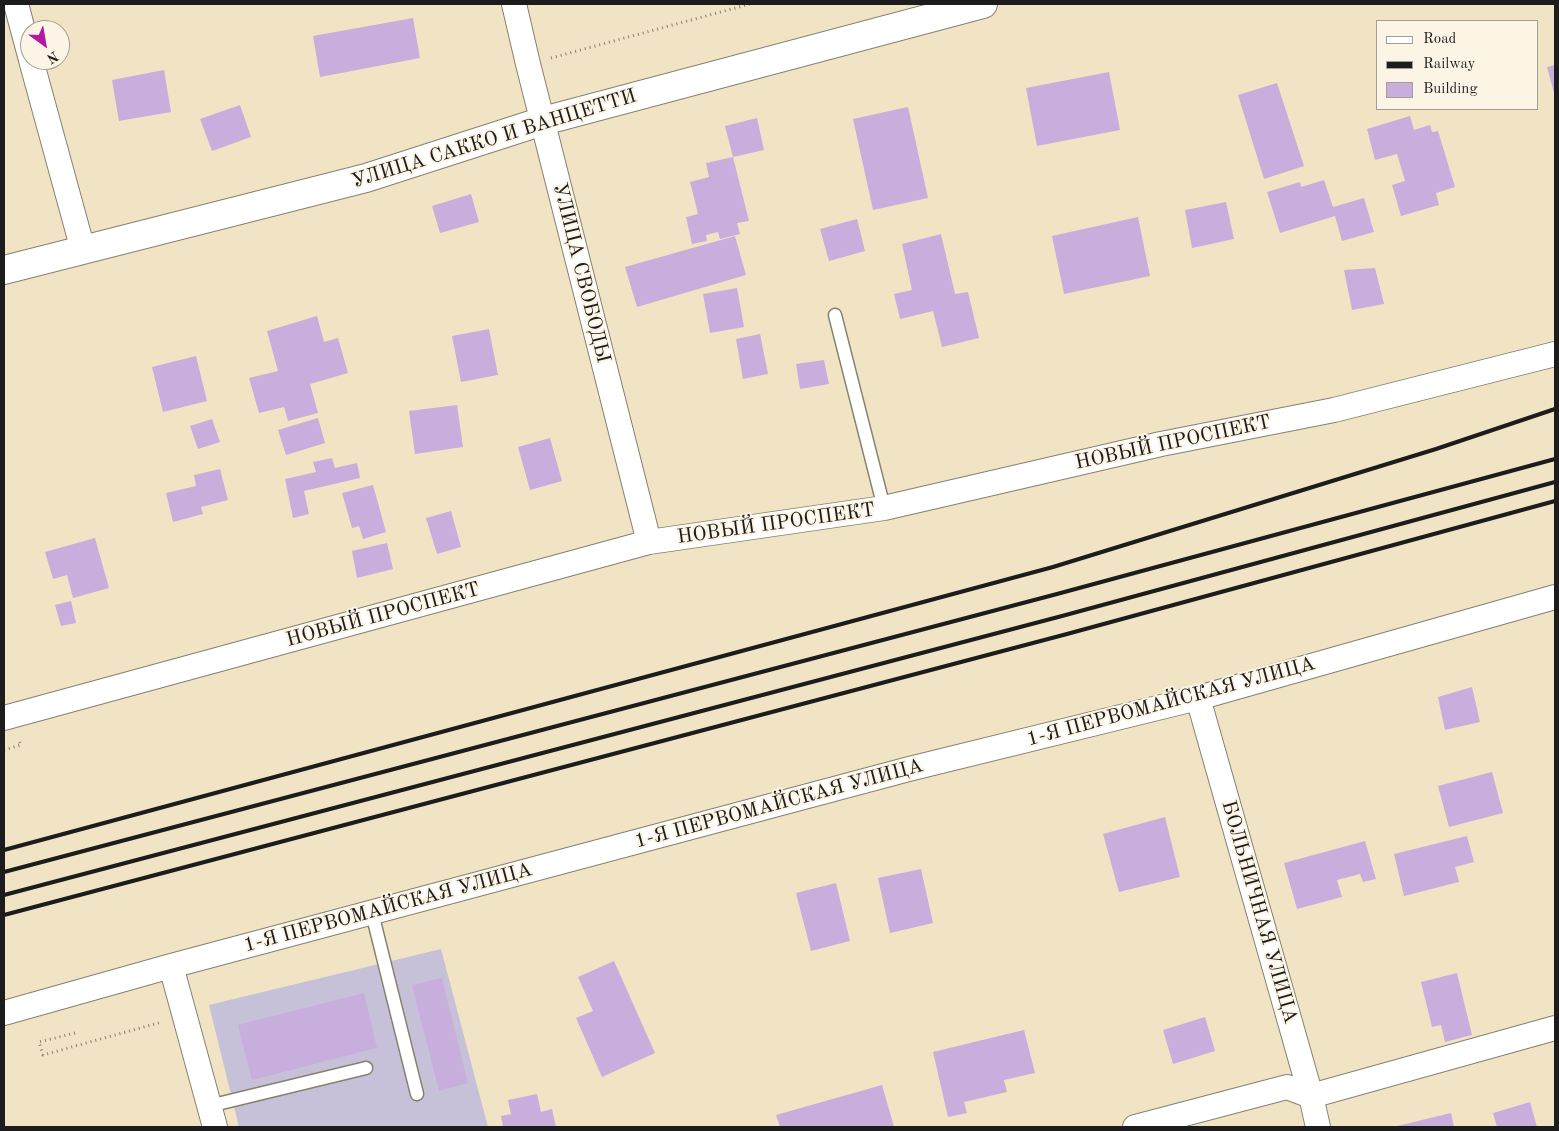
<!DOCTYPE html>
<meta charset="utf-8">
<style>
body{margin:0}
#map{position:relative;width:1559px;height:1131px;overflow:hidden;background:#f0e4c5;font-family:"Old Standard TT",serif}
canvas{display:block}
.frame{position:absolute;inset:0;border:5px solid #1c1c1c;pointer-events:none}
.legend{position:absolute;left:1376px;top:20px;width:162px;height:90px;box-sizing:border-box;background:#fcf5e5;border:1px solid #a29e95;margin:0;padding:6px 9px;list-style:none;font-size:15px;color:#1c1c1c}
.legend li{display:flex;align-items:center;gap:10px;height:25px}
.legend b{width:25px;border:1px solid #a29e95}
.north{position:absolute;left:20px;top:20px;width:50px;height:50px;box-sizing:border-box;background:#fcf5e5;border:1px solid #a29e95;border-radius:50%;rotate:148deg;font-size:14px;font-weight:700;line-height:20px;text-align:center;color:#1c1c1c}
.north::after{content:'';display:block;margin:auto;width:18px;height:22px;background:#b5179e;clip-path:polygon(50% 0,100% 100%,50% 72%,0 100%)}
</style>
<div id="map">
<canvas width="1559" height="1131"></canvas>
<div class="frame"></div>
<ul class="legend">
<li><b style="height:6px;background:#fff"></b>Road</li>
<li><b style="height:6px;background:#1c1c1c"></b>Railway</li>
<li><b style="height:14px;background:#c8aedd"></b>Building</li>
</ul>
<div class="north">N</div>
</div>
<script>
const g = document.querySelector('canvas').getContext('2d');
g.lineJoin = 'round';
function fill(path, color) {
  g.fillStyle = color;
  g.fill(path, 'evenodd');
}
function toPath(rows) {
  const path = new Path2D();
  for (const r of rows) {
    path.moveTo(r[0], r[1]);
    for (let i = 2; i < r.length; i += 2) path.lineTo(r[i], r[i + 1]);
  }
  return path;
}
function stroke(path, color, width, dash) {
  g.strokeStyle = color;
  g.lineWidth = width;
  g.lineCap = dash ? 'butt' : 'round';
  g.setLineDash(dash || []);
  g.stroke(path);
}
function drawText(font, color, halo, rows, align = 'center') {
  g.font = font + ' "Old Standard TT",serif';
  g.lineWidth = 4;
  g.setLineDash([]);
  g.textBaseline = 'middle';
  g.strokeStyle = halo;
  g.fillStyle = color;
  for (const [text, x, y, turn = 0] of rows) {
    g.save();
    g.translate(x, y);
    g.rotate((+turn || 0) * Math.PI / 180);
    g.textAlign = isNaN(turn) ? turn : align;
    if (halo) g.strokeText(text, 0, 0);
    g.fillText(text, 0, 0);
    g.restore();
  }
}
fill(toPath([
 [441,949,488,1127,239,1127,209,1005]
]), '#c7c0d9');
fill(toPath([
 [413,18,420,58,320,77,313,36],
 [1555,65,1555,97,1547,67],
 [164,70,171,112,119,121,112,80],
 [1109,72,1120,130,1037,146,1026,88],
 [1277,83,1304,166,1264,179,1238,95],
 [240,105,251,137,212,151,200,119],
 [908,107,928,198,873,210,853,119],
 [1410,116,1414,130,1430,125,1432,132,1438,131,1455,187,1436,193,1439,205,1401,216,1392,185,1405,181,1397,154,1375,160,1367,129],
 [757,118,764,150,733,157,749,221,737,223,740,234,720,239,718,232,706,235,707,241,692,244,686,217,698,214,690,182,709,177,706,163,733,157,725,126],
 [1324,180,1333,207,1364,198,1374,232,1342,241,1335,216,1280,233,1267,192,1300,182,1301,187],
 [471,194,479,222,440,233,432,206],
 [1226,202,1234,239,1192,248,1185,210],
 [1138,217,1150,276,1064,294,1052,236],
 [857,219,865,251,829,261,820,229],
 [941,234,955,294,968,292,979,338,942,347,933,311,900,319,894,294,912,290,902,244],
 [735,236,746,275,637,307,625,267],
 [1375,268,1384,304,1352,310,1344,270],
 [737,288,744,327,710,333,703,294],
 [317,316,324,342,338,338,348,373,310,384,318,413,288,421,284,407,259,413,249,378,278,371,267,331],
 [489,329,498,375,461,382,452,336],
 [760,334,768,374,743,379,736,339],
 [196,356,207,401,163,412,152,367],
 [824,360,829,384,800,389,796,364],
 [457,405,463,447,415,454,409,411],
 [318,418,325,443,286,455,278,430],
 [212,419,220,442,198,449,190,426],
 [550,438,562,481,530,490,518,447],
 [332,458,335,468,357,463,360,478,304,491,309,514,293,518,285,479,316,472,313,462],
 [220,469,228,500,201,507,203,514,173,522,166,493,196,486,194,475],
 [373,485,386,532,363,539,359,526,352,528,342,493],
 [451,511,461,547,437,554,426,518],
 [95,538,109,588,73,598,67,575,53,579,45,552],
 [387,543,393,569,357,578,352,551],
 [71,601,76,623,61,626,55,605],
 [1472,687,1480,722,1445,730,1438,697],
 [1492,772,1503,813,1449,827,1438,786],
 [1165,817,1180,877,1119,892,1103,834],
 [1467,836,1474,862,1455,867,1459,882,1404,896,1394,854],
 [1365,841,1376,879,1363,882,1360,874,1337,880,1342,897,1297,909,1284,863],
 [921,869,933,923,890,933,878,878],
 [836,883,850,941,811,951,796,893],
 [614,961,655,1053,602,1077,576,1018,593,1011,578,977],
 [1457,973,1472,1035,1445,1042,1441,1025,1432,1027,1421,982],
 [442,978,468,1083,439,1091,412,985],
 [364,993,377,1048,252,1080,238,1025],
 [1205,1017,1215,1051,1173,1064,1163,1030],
 [1024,1030,1035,1073,1004,1080,1007,1092,964,1102,967,1113,948,1117,933,1052],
 [882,1085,894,1127,780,1127,776,1115],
 [537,1094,541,1112,552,1109,556,1127,503,1127,501,1116,511,1114,508,1100],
 [1530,1102,1537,1127,1497,1127,1493,1113],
 [1451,1113,1454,1127,1393,1127]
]), '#c8aedd');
const service = toPath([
 [835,315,884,508],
 [372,913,417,1094],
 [209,1106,366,1068]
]);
const minor = toPath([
 [16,4,30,56],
 [514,4,528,64,649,542],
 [31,60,83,250],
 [1198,698,1311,1096,1318,1127],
 [4,718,649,542,884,508,1161,444,1334,410,1555,354],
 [171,966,215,1127],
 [4,1013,171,966,909,769,1198,698,1555,597],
 [1135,1127,1287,1087,1311,1096,1555,1028]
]);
const secondary = toPath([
 [4,270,366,178,543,121,983,4]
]);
stroke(service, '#868070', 15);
stroke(minor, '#868070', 26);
stroke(secondary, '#868070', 30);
stroke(toPath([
 [551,58,750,4],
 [4,750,21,745,19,740],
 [75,1033,39,1042,43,1055,162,1022]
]), '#868070', 3, [1, 4]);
stroke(service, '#fff', 12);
stroke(minor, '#fff', 24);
stroke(secondary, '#fff', 28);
stroke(toPath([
 [4,850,1053,567,1436,449,1555,409],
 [4,872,1057,594,1555,459],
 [4,895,1062,616,1555,482],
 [4,915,1067,634,1555,501]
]), '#1c1c1c', 4);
drawText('20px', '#1c1c1c', '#fcf5e5', [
 ["УЛИЦА САККО И ВАНЦЕТТИ",494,139,-17],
 ["УЛИЦА СВОБОДЫ",581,273,76],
 ["НОВЫЙ ПРОСПЕКТ",1173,443,-12],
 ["НОВЫЙ ПРОСПЕКТ",776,524,-8],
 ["НОВЫЙ ПРОСПЕКТ",383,615,-15],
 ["1-Я ПЕРВОМАЙСКАЯ УЛИЦА",1171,702,-15],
 ["1-Я ПЕРВОМАЙСКАЯ УЛИЦА",779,804,-15],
 ["1-Я ПЕРВОМАЙСКАЯ УЛИЦА",388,908,-15],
 ["БОЛЬНИЧНАЯ УЛИЦА",1259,912,74]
]);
</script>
